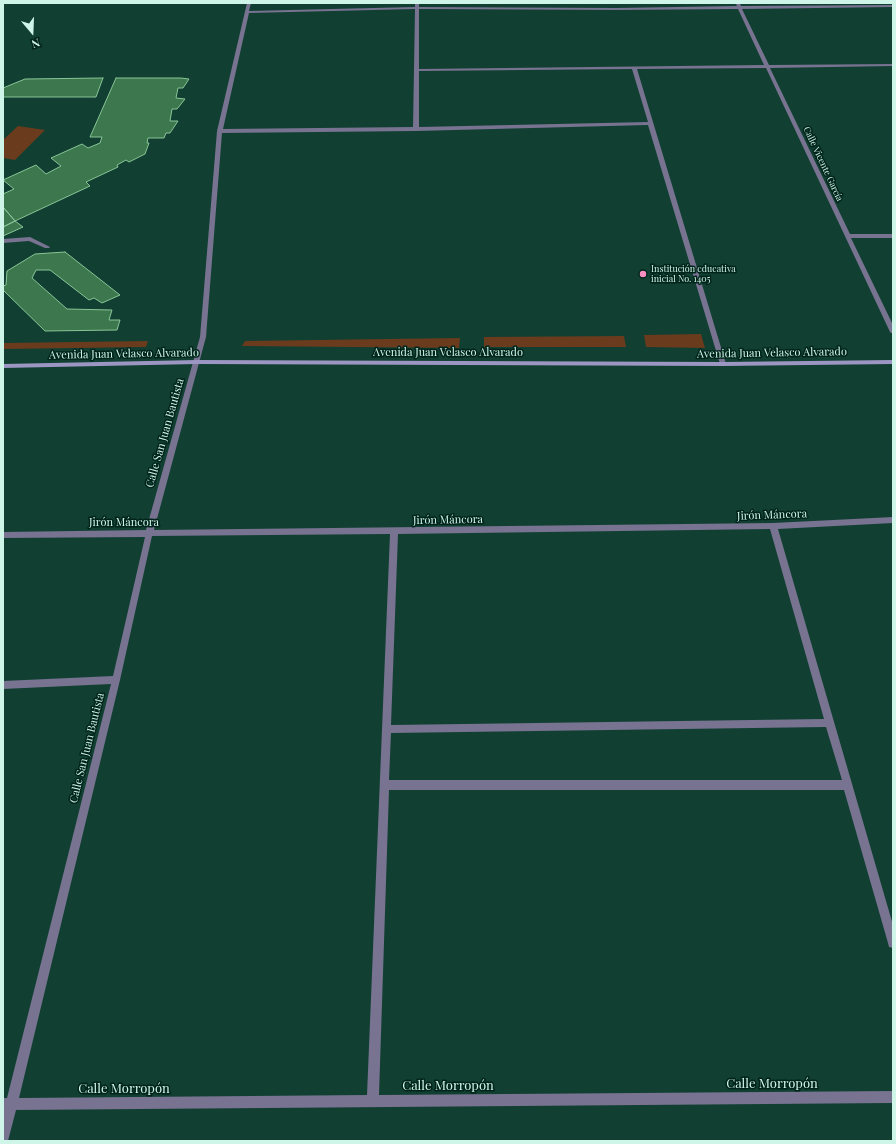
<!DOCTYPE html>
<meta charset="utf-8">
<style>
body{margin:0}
#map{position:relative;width:896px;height:1144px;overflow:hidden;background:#113f32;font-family:"Playfair Display",serif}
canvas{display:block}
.frame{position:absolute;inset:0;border:4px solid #cef5e7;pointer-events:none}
.north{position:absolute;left:12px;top:12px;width:40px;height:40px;-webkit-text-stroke:3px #00241b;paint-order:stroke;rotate:161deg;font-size:11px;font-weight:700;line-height:16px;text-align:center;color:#cef5e7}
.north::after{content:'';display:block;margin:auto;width:14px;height:18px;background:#cef5e7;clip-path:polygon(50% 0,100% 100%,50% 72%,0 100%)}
</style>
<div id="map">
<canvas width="896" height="1144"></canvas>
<div class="frame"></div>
<div class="north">N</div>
</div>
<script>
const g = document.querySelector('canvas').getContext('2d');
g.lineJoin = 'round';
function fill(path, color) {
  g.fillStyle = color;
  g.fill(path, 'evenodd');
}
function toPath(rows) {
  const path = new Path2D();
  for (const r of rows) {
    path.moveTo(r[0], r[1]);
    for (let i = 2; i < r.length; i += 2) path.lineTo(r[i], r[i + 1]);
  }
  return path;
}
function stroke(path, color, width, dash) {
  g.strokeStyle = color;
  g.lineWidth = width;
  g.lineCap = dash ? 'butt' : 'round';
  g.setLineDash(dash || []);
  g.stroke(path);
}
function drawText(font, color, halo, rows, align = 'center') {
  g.font = font + ' "Playfair Display",serif';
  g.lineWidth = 3;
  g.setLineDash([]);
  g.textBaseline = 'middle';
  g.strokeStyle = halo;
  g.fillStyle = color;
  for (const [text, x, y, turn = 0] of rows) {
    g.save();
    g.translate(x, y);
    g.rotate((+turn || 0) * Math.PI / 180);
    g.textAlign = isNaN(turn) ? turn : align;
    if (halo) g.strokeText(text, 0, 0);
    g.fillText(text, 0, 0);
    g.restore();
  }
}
fill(toPath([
 [18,126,45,130,15,160,3,158,3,140],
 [701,334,705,348,646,347,644,335],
 [624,336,626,347,484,347,484,337],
 [460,338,459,348,242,346,245,341],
 [148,341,146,347,3,349,3,343]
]), '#6b3b1d');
const building = toPath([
 [103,78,96,97,3,97,3,88,25,79,103,78],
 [116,78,181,78,189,79,183,88,178,88,176,98,185,99,177,109,172,109,170,121,178,121,170,133,166,133,164,138,148,138,147,143,149,143,145,154,129,162,126,160,117,165,118,167,86,182,90,186,15,221,3,207,3,194,14,189,3,180,36,165,46,174,61,166,51,158,82,144,88,148,100,143,102,137,90,137,116,78],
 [3,207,15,221,3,227,3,207],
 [15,221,23,227,3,236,3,227,15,221],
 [65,252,120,295,102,303,94,298,89,300,50,270,36,270,32,278,67,309,112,310,109,320,120,320,117,330,45,331,3,290,3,286,6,285,7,271,35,254,65,252]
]);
fill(building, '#3d774e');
stroke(building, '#89c597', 1);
fill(toPath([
 [30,237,50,247,49,248,45,248,29,241,3,243,3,239,30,237]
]), '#777390');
fill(toPath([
 [247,3,251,3,249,11,415,7,415,3,419,3,419,7,616,8,737,6,736,4,737,3,740,3,741,6,893,5,893,7,742,9,769,65,893,64,893,66,770,68,850,234,893,234,893,238,851,238,893,325,893,334,890,332,766,68,637,69,726,364,723,366,720,364,648,125,416,131,222,133,206,337,154,530,773,523,893,517,893,523,778,529,893,925,893,948,889,947,888,943,844,790,389,790,379,1095,893,1091,893,1103,16,1110,8,1141,3,1141,3,1116,4,1110,3,1110,3,1098,7,1098,111,684,3,689,3,681,113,676,145,537,3,538,3,532,146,530,200,337,217,131,247,3],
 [415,9,413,127,223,129,249,13,415,9],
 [419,9,616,10,738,9,764,65,419,69,419,9],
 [632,69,648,122,419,127,419,71,632,69],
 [770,529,824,719,391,725,398,534,770,529],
 [390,534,367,1095,19,1098,120,680,152,536,390,534],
 [826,727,842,780,389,780,391,733,826,727]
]), '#777390');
fill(toPath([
 [197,360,723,362,893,360,893,364,723,366,197,364,3,368,3,364,197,360]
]), '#9c96c3');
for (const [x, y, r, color] of [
 [643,274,4,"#fc8fc2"]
]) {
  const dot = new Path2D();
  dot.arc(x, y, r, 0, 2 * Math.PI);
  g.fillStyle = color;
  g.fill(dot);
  stroke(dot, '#00241b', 1.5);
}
drawText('9px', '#cef5e7', '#00241b', [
 ["Calle Vicente García",823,164,65]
]);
drawText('9px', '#cef5e7', '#00241b', [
 ["Institución educativa",651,269],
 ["inicial No. 1405",651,279]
], 'left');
drawText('11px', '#cef5e7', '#00241b', [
 ["Avenida Juan Velasco Alvarado",448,353],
 ["Avenida Juan Velasco Alvarado",772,353,-1],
 ["Avenida Juan Velasco Alvarado",124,354,-1],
 ["Calle San Juan Bautista",165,433,-74],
 ["Jirón Máncora",772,515,-2],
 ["Jirón Máncora",448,520,-1],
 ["Jirón Máncora",124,523],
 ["Calle San Juan Bautista",87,748,-76]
]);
drawText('13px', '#cef5e7', '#00241b', [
 ["Calle Morropón",772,1084],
 ["Calle Morropón",448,1086],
 ["Calle Morropón",124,1089]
]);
</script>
